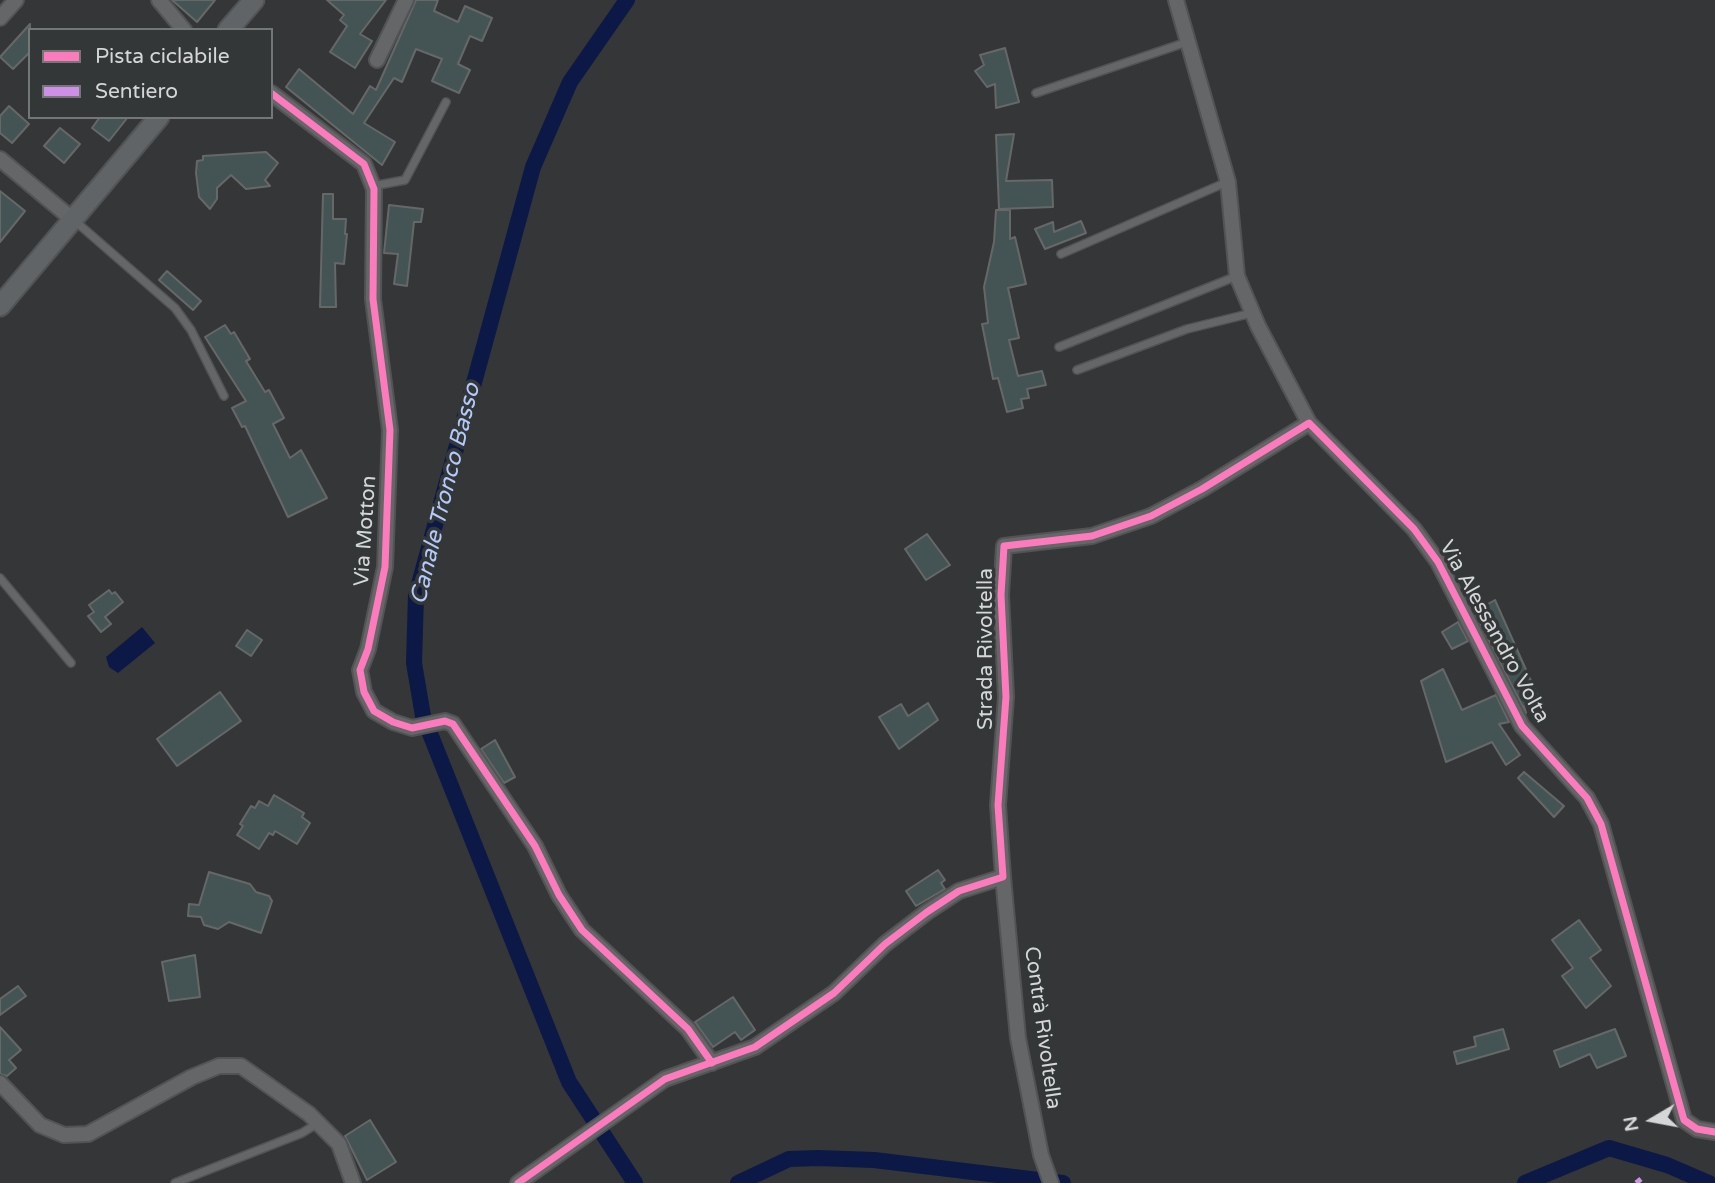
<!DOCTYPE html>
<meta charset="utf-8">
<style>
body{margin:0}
#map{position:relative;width:1715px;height:1183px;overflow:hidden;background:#353637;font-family:"Varela Round",sans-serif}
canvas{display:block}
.legend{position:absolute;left:28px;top:28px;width:245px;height:91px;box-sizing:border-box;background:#343738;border:2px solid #747778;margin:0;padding:9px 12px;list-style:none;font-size:21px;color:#d4d6d7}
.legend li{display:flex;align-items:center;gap:14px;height:35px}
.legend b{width:35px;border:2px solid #747778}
.north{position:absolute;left:1617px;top:1085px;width:70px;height:70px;-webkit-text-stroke:5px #343738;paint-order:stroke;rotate:260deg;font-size:19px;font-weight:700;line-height:28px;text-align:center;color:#d4d6d7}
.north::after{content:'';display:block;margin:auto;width:24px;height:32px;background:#d4d6d7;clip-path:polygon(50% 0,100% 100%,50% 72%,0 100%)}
</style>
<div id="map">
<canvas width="1715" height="1183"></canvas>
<ul class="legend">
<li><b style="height:9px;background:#fd7abc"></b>Pista ciclabile</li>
<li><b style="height:9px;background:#ce8fe9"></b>Sentiero</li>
</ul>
<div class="north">N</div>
</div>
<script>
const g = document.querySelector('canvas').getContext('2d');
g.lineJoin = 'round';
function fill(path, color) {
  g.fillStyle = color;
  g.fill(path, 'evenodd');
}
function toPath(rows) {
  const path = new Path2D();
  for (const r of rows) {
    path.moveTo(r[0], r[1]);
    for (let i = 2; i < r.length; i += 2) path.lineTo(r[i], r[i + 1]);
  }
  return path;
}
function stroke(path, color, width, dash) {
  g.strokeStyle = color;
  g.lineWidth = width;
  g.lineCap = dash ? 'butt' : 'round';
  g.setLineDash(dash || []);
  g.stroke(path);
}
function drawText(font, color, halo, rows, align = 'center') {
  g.font = font + ' "Varela Round",sans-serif';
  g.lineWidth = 7;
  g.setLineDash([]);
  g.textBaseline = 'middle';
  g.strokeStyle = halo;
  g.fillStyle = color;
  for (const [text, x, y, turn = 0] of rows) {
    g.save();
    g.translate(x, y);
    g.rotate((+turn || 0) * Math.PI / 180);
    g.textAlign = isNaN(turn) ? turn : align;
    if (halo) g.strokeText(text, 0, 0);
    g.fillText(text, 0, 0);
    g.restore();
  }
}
fill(toPath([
 [142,627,155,643,118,673,109,667,106,657]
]), '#0c1946');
stroke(toPath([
 [627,0,570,82,533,167,416,595,414,663,423,716,569,1082,635,1183],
 [738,1183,789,1159,818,1158,874,1160,1063,1183],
 [1525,1183,1609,1148,1667,1165,1709,1183]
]), '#0c1946', 16);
const building = toPath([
 [172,0,215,0,197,22,172,0],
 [327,0,386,0,360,34,372,41,355,68,330,52,347,26,340,20,344,15,327,0],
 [416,0,438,0,434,11,458,22,465,6,492,18,482,41,470,36,458,64,470,70,459,93,432,81,442,59,416,49,402,82,394,78,364,123,395,142,382,165,286,87,299,69,353,114,370,86,376,90,416,0],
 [30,24,30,52,13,69,0,57,30,24],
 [1005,48,1019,102,996,108,995,84,987,87,975,71,984,65,980,55,1005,48],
 [9,106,29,124,12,143,0,133,0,116,9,106],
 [100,117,128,117,109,141,92,128,100,117],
 [60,128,80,144,64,163,44,146,60,128],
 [1014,134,1006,181,1052,180,1053,207,999,209,996,135,1014,134],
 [266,152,278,163,265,180,270,186,246,189,231,175,217,188,217,199,210,209,199,197,196,173,197,161,203,160,203,156,266,152],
 [0,191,25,211,0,242,0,191],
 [323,194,333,194,333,219,346,219,345,234,347,234,344,264,335,263,336,307,320,307,323,194],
 [389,205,423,209,421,222,414,222,407,286,394,284,398,254,384,253,389,205],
 [996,210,1010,210,1010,239,1015,237,1026,284,1008,288,1019,338,1009,340,1018,376,1042,371,1046,385,1027,389,1029,398,1021,399,1023,408,1007,412,998,378,993,379,982,324,988,323,984,287,994,242,996,210],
 [1081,221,1086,233,1045,249,1035,229,1053,222,1054,232,1081,221],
 [167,271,201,301,193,310,159,280,167,271],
 [225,325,231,334,234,332,250,359,246,361,265,392,269,390,284,418,273,424,290,458,301,450,327,498,288,517,245,426,242,427,232,408,246,401,205,337,225,325],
 [927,534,950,565,926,580,905,549,927,534],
 [109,590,112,594,115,592,123,602,105,617,111,624,101,632,88,616,94,612,89,605,109,590],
 [1495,600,1539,699,1524,706,1526,713,1474,612,1495,600],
 [1458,622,1468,641,1452,649,1442,632,1458,622],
 [247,630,262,640,251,656,236,646,247,630],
 [1443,669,1462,710,1496,695,1509,722,1499,724,1520,755,1506,765,1492,742,1446,762,1421,681,1443,669],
 [220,692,241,721,177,766,157,739,220,692],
 [928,703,938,720,899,749,879,717,901,704,908,716,928,703],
 [495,740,515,777,504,783,481,749,495,740],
 [1524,772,1564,806,1554,817,1518,778,1524,772],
 [274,795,304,813,302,817,310,823,297,844,275,831,273,835,269,833,259,849,237,835,243,826,240,824,251,806,255,808,259,801,268,806,274,795],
 [938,870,945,880,941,883,945,889,916,906,906,891,938,870],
 [209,872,250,884,256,892,269,896,272,901,261,933,229,922,218,929,204,925,201,917,188,916,189,904,199,905,209,872],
 [1579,920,1601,950,1590,958,1611,986,1586,1008,1562,976,1573,968,1552,940,1579,920],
 [195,955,200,997,169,1001,162,962,195,955],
 [18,986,26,996,0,1015,0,999,18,986],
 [733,997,755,1030,741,1040,735,1032,713,1047,695,1022,733,997],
 [0,1027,21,1050,9,1060,16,1068,7,1076,0,1074,0,1027],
 [1503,1029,1509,1049,1457,1064,1454,1052,1476,1046,1474,1037,1503,1029],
 [1615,1029,1626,1056,1597,1068,1590,1054,1560,1067,1554,1051,1615,1029],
 [370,1120,396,1162,367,1180,345,1136,370,1120]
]);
fill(building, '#445454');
stroke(building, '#666868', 2);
const service = toPath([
 [1036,93,1187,42],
 [373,186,405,180,446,102],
 [75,221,175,308,191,330,224,396],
 [1061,254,1227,182],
 [1059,347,1237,276],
 [1077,370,1187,329,1252,313],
 [0,578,71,663],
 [175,1183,302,1133,318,1123]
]);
const minor = toPath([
 [159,0,184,30],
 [1176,0,1228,182,1237,276,1258,326,1309,423,1414,529,1438,562,1522,726,1587,798,1601,824,1684,1120,1697,1129,1715,1132],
 [0,18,16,0],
 [377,60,406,0],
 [271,93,364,164,374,189,373,299,390,430,385,567,368,649,360,670,364,692,374,711,393,722,412,728,445,721,453,724,535,846,559,895,582,930,688,1029,712,1063],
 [0,159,72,219],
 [0,1083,40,1125,64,1135,88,1134,192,1077,219,1066,241,1066,309,1114,339,1144,353,1183],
 [518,1183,665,1079,755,1047,834,993,885,944,927,912,959,891,1003,877],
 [1051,1183,1041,1155,1018,1038,1003,877,998,805,1006,697,1001,595,1004,546,1092,536,1151,516,1202,489,1309,423]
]);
const secondary = toPath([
 [228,30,254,0],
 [0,306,159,117]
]);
stroke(service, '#515354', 10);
stroke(minor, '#515354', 18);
stroke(secondary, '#515354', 23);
stroke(service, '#656667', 7);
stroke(minor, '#656667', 14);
stroke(secondary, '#616466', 19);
stroke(toPath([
 [1636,1183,1641,1179]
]), '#ce8fe9', 5, [10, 5]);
stroke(toPath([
 [271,93,364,164,374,189,373,299,390,430,385,567,368,649,360,670,364,692,374,711,393,722,412,728,445,721,453,724,535,846,559,895,582,930,688,1029,712,1063],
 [518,1183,665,1079,755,1047,834,993,885,944,927,912,959,891,1003,877,998,805,1006,697,1001,595,1004,546,1092,536,1151,516,1202,489,1309,423,1414,529,1438,562,1522,726,1587,798,1601,824,1684,1120,1697,1129,1715,1132]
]), '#fd7abc', 7);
drawText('21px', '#d4d6d7', '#343738', [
 ["Via Motton",366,531,-86],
 ["Via Alessandro Volta",1494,632,61],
 ["Strada Rivoltella",986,649,-90],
 ["Contrà Rivoltella",1042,1028,82]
]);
drawText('italic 23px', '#b4cafc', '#343738', [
 ["Canale Tronco Basso",446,494,-76]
]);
</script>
